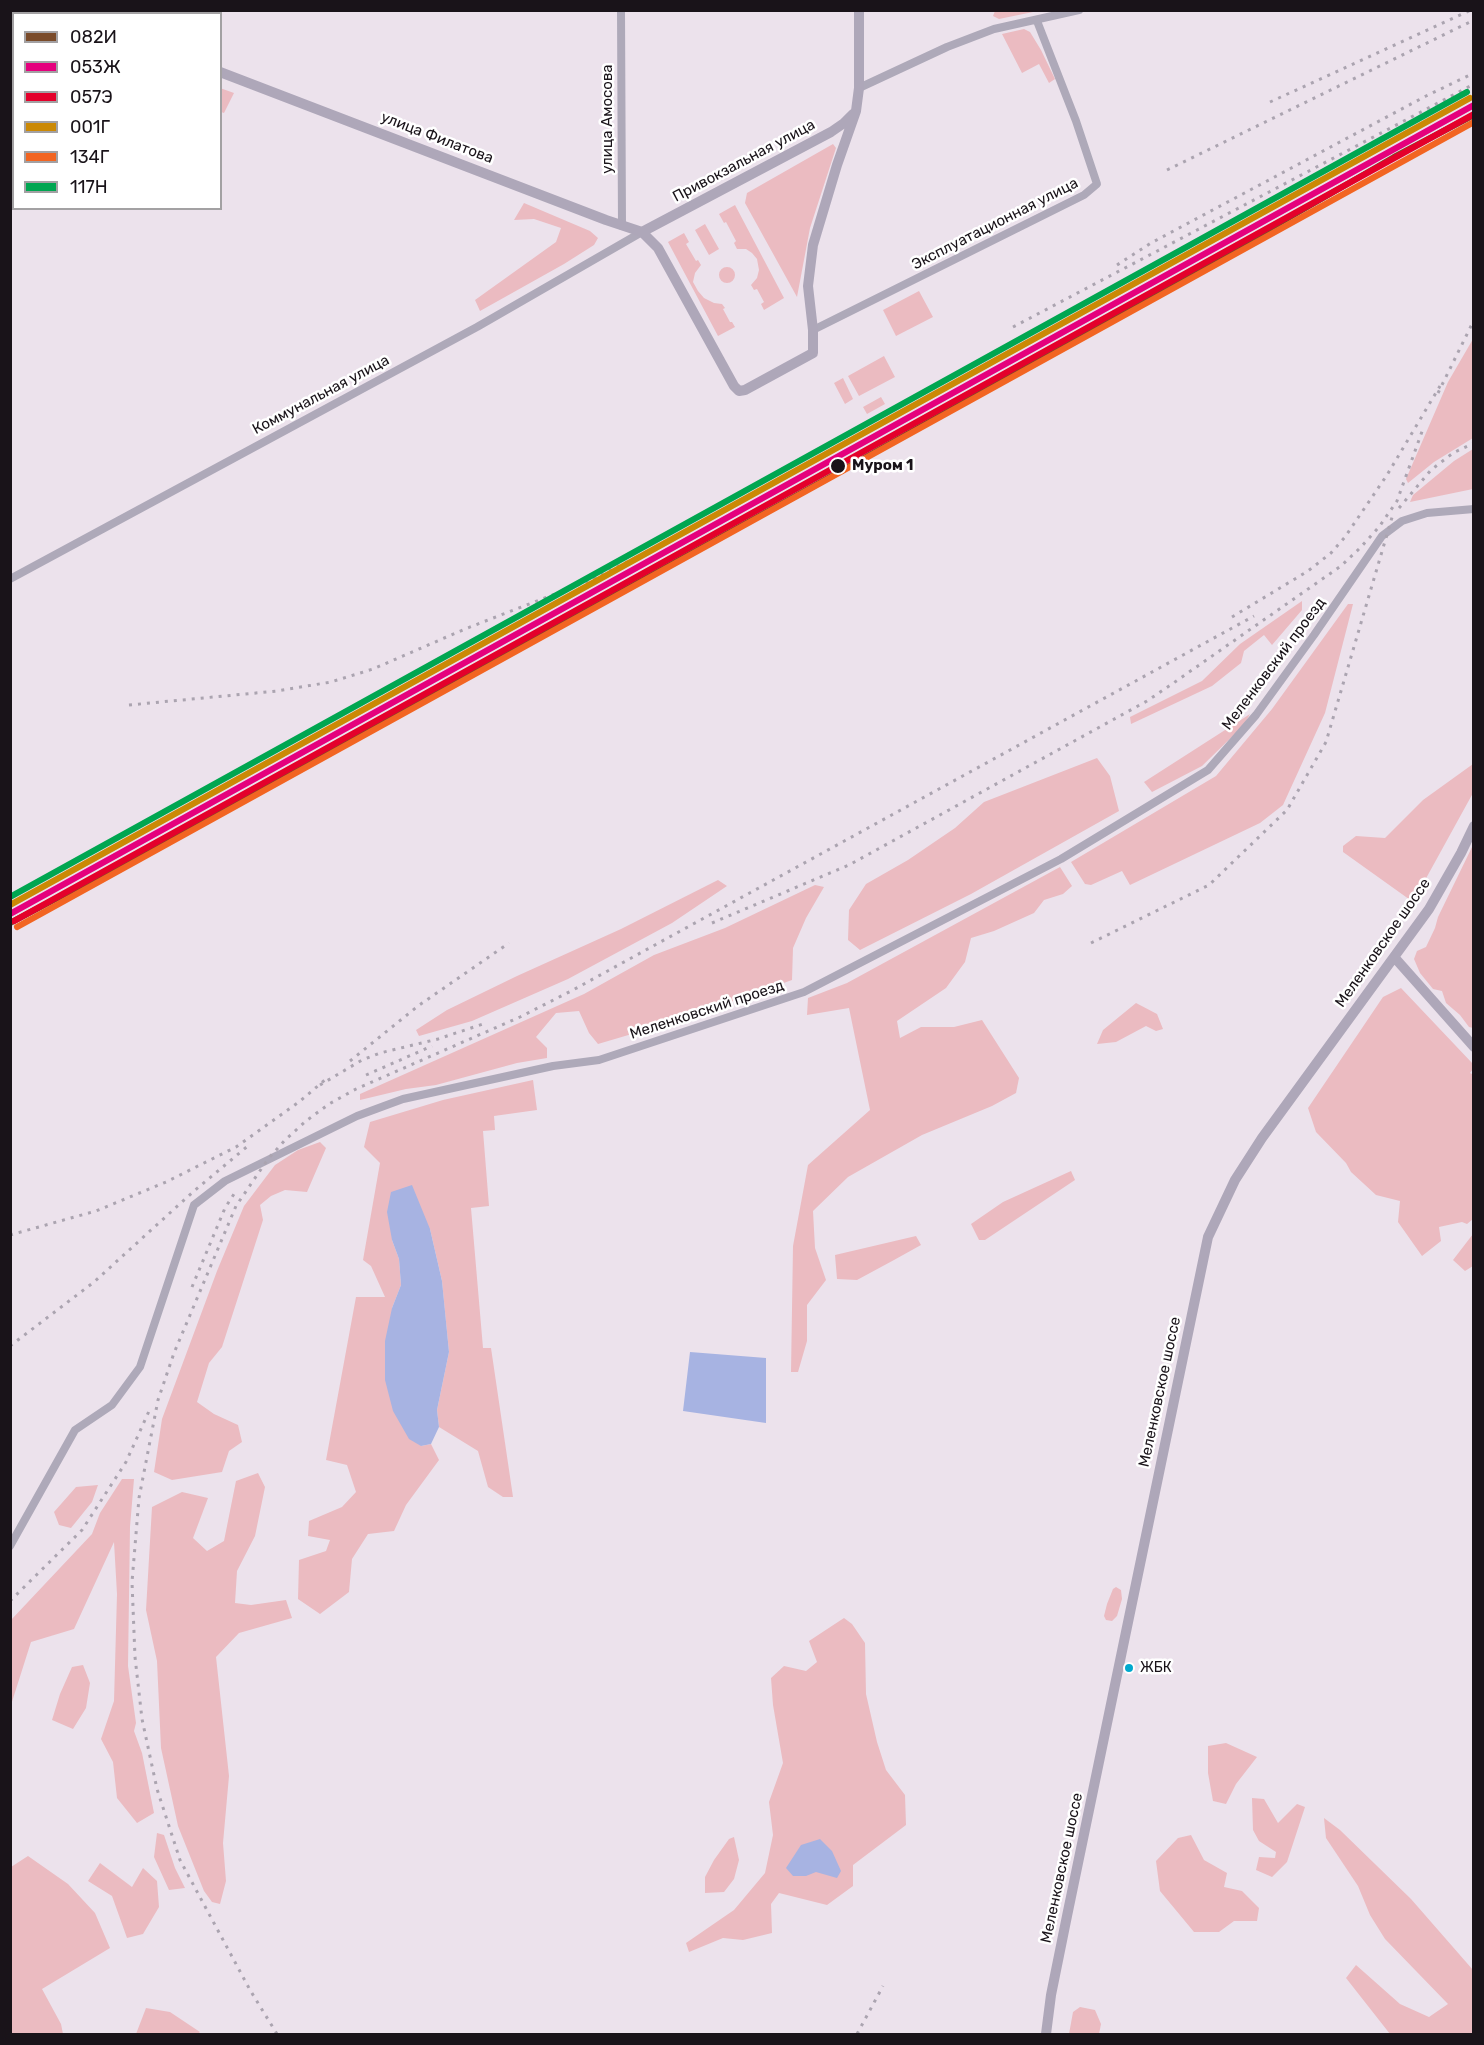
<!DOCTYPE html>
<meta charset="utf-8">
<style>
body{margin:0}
#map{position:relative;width:1484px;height:2045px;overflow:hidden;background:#ece2ec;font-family:Rubik,sans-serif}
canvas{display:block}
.frame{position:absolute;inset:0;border:12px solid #191319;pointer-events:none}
.legend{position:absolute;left:12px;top:12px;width:210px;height:198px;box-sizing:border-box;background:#fff;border:2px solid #a3a1a3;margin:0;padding:8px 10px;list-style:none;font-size:18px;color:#191319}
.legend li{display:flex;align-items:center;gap:12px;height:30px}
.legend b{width:30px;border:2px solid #a3a1a3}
</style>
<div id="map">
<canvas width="1484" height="2045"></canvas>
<div class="frame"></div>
<ul class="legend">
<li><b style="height:8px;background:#7a4b2a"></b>082И</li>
<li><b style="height:8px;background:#e5007d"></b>053Ж</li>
<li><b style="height:8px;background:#e4002b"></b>057Э</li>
<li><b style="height:8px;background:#cb8905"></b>001Г</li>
<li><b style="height:8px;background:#f26522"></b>134Г</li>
<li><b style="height:8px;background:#00a651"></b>117Н</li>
</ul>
</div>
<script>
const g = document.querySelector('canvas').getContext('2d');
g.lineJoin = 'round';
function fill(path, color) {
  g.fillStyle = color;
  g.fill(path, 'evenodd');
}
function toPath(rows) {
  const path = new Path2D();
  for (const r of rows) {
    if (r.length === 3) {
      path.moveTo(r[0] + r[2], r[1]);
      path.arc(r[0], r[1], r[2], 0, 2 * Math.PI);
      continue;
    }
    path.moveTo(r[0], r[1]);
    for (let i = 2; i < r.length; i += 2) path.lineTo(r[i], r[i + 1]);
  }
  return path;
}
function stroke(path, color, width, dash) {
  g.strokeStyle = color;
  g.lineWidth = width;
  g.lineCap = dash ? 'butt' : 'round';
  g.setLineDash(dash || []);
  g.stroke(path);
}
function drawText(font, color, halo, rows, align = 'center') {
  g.font = font + ' Rubik,sans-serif';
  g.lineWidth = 5;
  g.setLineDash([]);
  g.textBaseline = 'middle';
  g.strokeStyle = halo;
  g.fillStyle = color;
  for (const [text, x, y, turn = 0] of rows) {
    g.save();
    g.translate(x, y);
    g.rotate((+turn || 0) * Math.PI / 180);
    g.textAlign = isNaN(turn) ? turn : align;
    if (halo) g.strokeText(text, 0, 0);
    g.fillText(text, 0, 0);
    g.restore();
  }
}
fill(toPath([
 [1033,11,1033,12,999,19,993,16,995,11],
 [1024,29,1030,32,1041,50,1055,79,1049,83,1039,64,1022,73,1002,34],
 [220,88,234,93,224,113,221,112],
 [833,144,836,148,810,228,797,297,745,203,747,193],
 [524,203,590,231,598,238,594,245,564,264,480,311,475,300,556,242,561,228,534,219,514,220],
 [735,205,784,298,764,310,761,304,764,302,757,289,754,290,751,285,757,278,759,270,757,259,752,253,746,249,737,249,734,243,736,241,726,222,724,223,719,214],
 [705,224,719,249,709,255,695,230],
 [684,233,689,242,686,244,696,261,698,260,701,265,695,273,693,282,698,291,704,298,714,303,722,304,725,308,723,309,730,322,732,322,735,327,718,336,668,242],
 [727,275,8],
 [919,291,933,317,896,336,883,310],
 [1473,339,1473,438,1434,462,1408,483,1406,479,1448,382],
 [884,356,895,377,859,396,848,376],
 [843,378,853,399,845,404,834,383],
 [881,397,885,404,867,414,863,407],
 [1473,449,1473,489,1410,502,1413,495,1454,461],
 [1302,601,1302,610,1272,645,1264,635,1244,651,1241,663,1212,686,1131,724,1130,717,1202,681,1240,644],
 [1348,604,1353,604,1325,713,1283,805,1260,823,1130,885,1122,871,1091,885,1085,884,1071,862,1216,776,1272,709],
 [1250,714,1244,725,1202,766,1152,792,1144,782],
 [1097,758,1110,776,1119,811,971,894,860,950,848,940,849,910,866,884,908,860,955,828,984,802],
 [1473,764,1473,793,1413,902,1343,852,1343,846,1356,836,1385,838,1423,800],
 [1473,845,1474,1028,1473,1028,1469,1027,1460,1015,1446,1003,1442,991,1433,989,1420,973,1414,959,1417,951,1426,947,1435,928,1438,917],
 [1060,867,1072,886,1063,894,1044,900,1034,913,994,931,971,938,965,962,946,988,897,1021,900,1038,921,1027,954,1027,982,1020,1019,1078,1016,1093,992,1106,922,1135,848,1177,813,1211,815,1248,826,1280,807,1305,807,1341,798,1372,791,1372,793,1246,808,1165,870,1110,849,1008,807,1015,808,998,847,983],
 [718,880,727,886,672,923,568,979,472,1021,419,1036,416,1030,447,1010,517,976,621,929],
 [815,885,824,887,806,918,793,948,792,980,686,1018,598,1044,589,1033,579,1011,556,1013,536,1037,547,1048,547,1058,517,1063,436,1085,406,1089,360,1100,360,1094,584,994,654,955,725,928],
 [1401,988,1473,1064,1473,1069,1470,1073,1474,1075,1473,1219,1467,1224,1462,1222,1439,1227,1441,1241,1422,1256,1398,1222,1400,1201,1376,1195,1351,1172,1346,1163,1316,1132,1308,1108,1383,997],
 [1136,1003,1157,1014,1163,1029,1156,1031,1146,1026,1116,1042,1097,1044,1103,1030],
 [533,1080,537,1110,494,1116,495,1130,483,1131,489,1206,471,1208,483,1348,491,1348,513,1497,503,1497,488,1487,478,1451,439,1427,437,1410,449,1352,442,1281,430,1229,392,1240,399,1259,401,1285,392,1308,421,1446,431,1444,439,1460,406,1505,394,1531,368,1534,352,1559,349,1592,320,1614,298,1599,299,1560,326,1551,330,1540,308,1536,309,1521,342,1507,356,1492,347,1465,326,1460,356,1297,385,1297,371,1266,363,1260,380,1163,364,1147,370,1122,443,1100],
 [320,1142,326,1148,307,1192,285,1190,271,1196,260,1205,263,1220,222,1347,209,1363,197,1402,214,1414,238,1425,242,1442,229,1451,222,1472,172,1480,154,1472,162,1419,217,1271,244,1206,275,1165,298,1150],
 [1071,1171,1075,1180,985,1240,979,1240,971,1224,1003,1202],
 [1473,1234,1473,1266,1465,1271,1453,1260],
 [916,1236,921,1245,894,1260,857,1280,837,1279,835,1255],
 [258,1473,265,1487,255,1536,237,1571,235,1603,251,1605,286,1600,292,1618,239,1633,216,1657,229,1776,223,1843,226,1881,220,1904,212,1902,204,1891,178,1826,161,1748,157,1661,146,1610,152,1507,182,1492,208,1498,193,1538,207,1551,224,1541,236,1481],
 [122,1479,134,1479,130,1527,128,1666,136,1723,134,1731,142,1753,154,1813,137,1823,117,1798,113,1762,101,1739,114,1701,117,1594,114,1542,74,1629,31,1642,10,1708,11,1620,92,1534,100,1513],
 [98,1485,92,1502,71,1528,59,1525,54,1512,76,1487],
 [1116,1587,1121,1590,1122,1599,1117,1616,1112,1621,1106,1620,1104,1616,1107,1604,1113,1589],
 [844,1618,852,1624,865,1643,866,1694,877,1742,886,1770,905,1795,906,1825,853,1865,853,1886,827,1905,779,1893,771,1904,772,1933,743,1940,723,1938,689,1952,686,1943,734,1910,765,1873,773,1835,769,1802,783,1763,773,1705,771,1678,784,1666,806,1671,817,1662,809,1641],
 [83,1665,90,1683,86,1708,73,1729,52,1720,60,1694,72,1667],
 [1226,1743,1257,1757,1236,1784,1226,1804,1213,1801,1208,1773,1208,1746],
 [1252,1798,1264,1799,1278,1823,1297,1804,1305,1807,1287,1862,1272,1877,1256,1870,1259,1857,1275,1858,1276,1852,1259,1841,1253,1830],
 [1324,1818,1340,1830,1411,1899,1473,1970,1473,2034,1390,2034,1346,1978,1356,1965,1400,2004,1429,2017,1448,2004,1385,1939,1370,1915,1358,1886,1326,1838],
 [157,1833,164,1835,175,1868,185,1888,169,1890,154,1857],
 [1191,1835,1204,1860,1227,1873,1224,1887,1242,1891,1259,1908,1257,1921,1234,1921,1219,1932,1194,1932,1160,1891,1156,1861,1178,1838],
 [734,1837,739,1860,734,1879,724,1892,705,1893,705,1877,714,1860,729,1839],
 [28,1856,68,1884,95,1913,110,1948,42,1989,61,2024,63,2034,11,2034,11,1867],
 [100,1863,132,1887,143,1868,157,1881,159,1907,143,1934,127,1938,112,1896,88,1881],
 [1080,2007,1095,2010,1101,2024,1099,2034,1069,2034,1073,2012],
 [146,2008,170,2012,200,2032,198,2034,136,2034]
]), '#ebbbc1');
fill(toPath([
 [412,1185,430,1229,442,1281,449,1352,437,1410,439,1427,431,1444,421,1446,409,1439,393,1411,385,1380,385,1341,392,1308,401,1285,399,1259,392,1240,387,1212,391,1192],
 [690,1352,766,1358,766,1423,683,1411],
 [820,1839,832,1851,841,1871,837,1878,816,1872,806,1876,793,1876,786,1868,801,1845]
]), '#a7b3e2');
stroke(toPath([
 [621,10,622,226],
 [16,14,18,10],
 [145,14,145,10],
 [10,28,14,21],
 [859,88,947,47,994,29,1079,10],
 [813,330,1084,195,1097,184,1076,121,1037,21],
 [10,579,477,327,642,232],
 [10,1546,75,1430,112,1405,140,1367,194,1205,225,1181,357,1116,403,1099,553,1066,599,1060,804,992,1061,859,1208,770,1256,715,1314,635,1382,536,1402,521,1427,513,1474,509]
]), '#aea9b9', 8);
stroke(toPath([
 [60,10,67,14],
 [220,72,606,220,642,232,658,248,734,386,739,391,745,390,813,353,813,330,808,286,813,245,837,165,856,111,859,88,859,10],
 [642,232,831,132,844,123,853,114],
 [1395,958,1474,1047],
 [1046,2034,1051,1995,1067,1916,1208,1237,1235,1180,1262,1138,1429,909,1461,853,1474,826]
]), '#aea7b9', 10);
stroke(toPath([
 [1270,102,1471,10],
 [1167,170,1474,20],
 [1117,265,1151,243,1426,96,1474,73],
 [1013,327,1474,84],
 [1438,393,1474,320],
 [1399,508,1431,470,1453,453,1474,443],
 [593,579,655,548],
 [1232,617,1308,571,1331,553,1345,537,1387,475,1440,386],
 [129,705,277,691,331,682,373,669,465,629,601,576],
 [712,923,849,865,1147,701,1172,684,1341,566,1360,548,1379,527,1397,501,1424,426],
 [1091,943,1209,885,1287,810,1326,742,1393,514],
 [350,1061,418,1006,509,943],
 [366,1075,432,1046],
 [320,1085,362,1060,380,1053,438,1039,483,1024],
 [10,1235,96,1211,166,1182,236,1147,299,1102,326,1079],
 [192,1287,225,1208,234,1194],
 [10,1346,94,1282,194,1191,249,1145],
 [10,1601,82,1530,126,1462,150,1409],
 [277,2034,250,1990,180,1860,157,1789,142,1719,135,1657,132,1582,139,1498,158,1400,174,1353,236,1206,268,1159,285,1140,306,1121,329,1104,356,1089,520,1017,573,990,1254,616],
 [857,2034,883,1986]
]), '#aba4b0', 3, [3, 6]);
stroke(toPath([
 [10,923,202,822,841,471,1157,294,1394,157,1474,115]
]), '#7a4b2a', 6);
stroke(toPath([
 [10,914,1474,105]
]), '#e5007d', 6);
stroke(toPath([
 [14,921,1474,114]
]), '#e4002b', 6);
stroke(toPath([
 [10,905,1470,98]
]), '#cb8905', 6);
stroke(toPath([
 [17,927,1474,122]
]), '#f26522', 6);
stroke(toPath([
 [10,897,1467,92]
]), '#00a651', 6);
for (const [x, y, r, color] of [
 [838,466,8,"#191319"],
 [1129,1668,5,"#00a9ce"]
]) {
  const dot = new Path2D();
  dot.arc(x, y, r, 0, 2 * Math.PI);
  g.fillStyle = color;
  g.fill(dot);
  stroke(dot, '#fff', 2);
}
drawText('14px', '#191319', '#fff', [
 ["ЖБК",1140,1668]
], 'left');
drawText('15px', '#191319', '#fff', [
 ["улица Амосова",608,119,-90],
 ["улица Филатова",437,138,21],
 ["Привокзальная улица",744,161,-28],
 ["Эксплуатационная улица",995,224,-27],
 ["Коммунальная улица",321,395,-28],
 ["Меленковский проезд",1274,664,-53],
 ["Меленковское шоссе",1383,943,-55],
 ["Меленковский проезд",707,1010,-18],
 ["Меленковское шоссе",1160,1392,-78],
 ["Меленковское шоссе",1062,1868,-78]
]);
drawText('bold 15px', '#191319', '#fff', [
 ["Муром 1",852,466]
], 'left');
</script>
